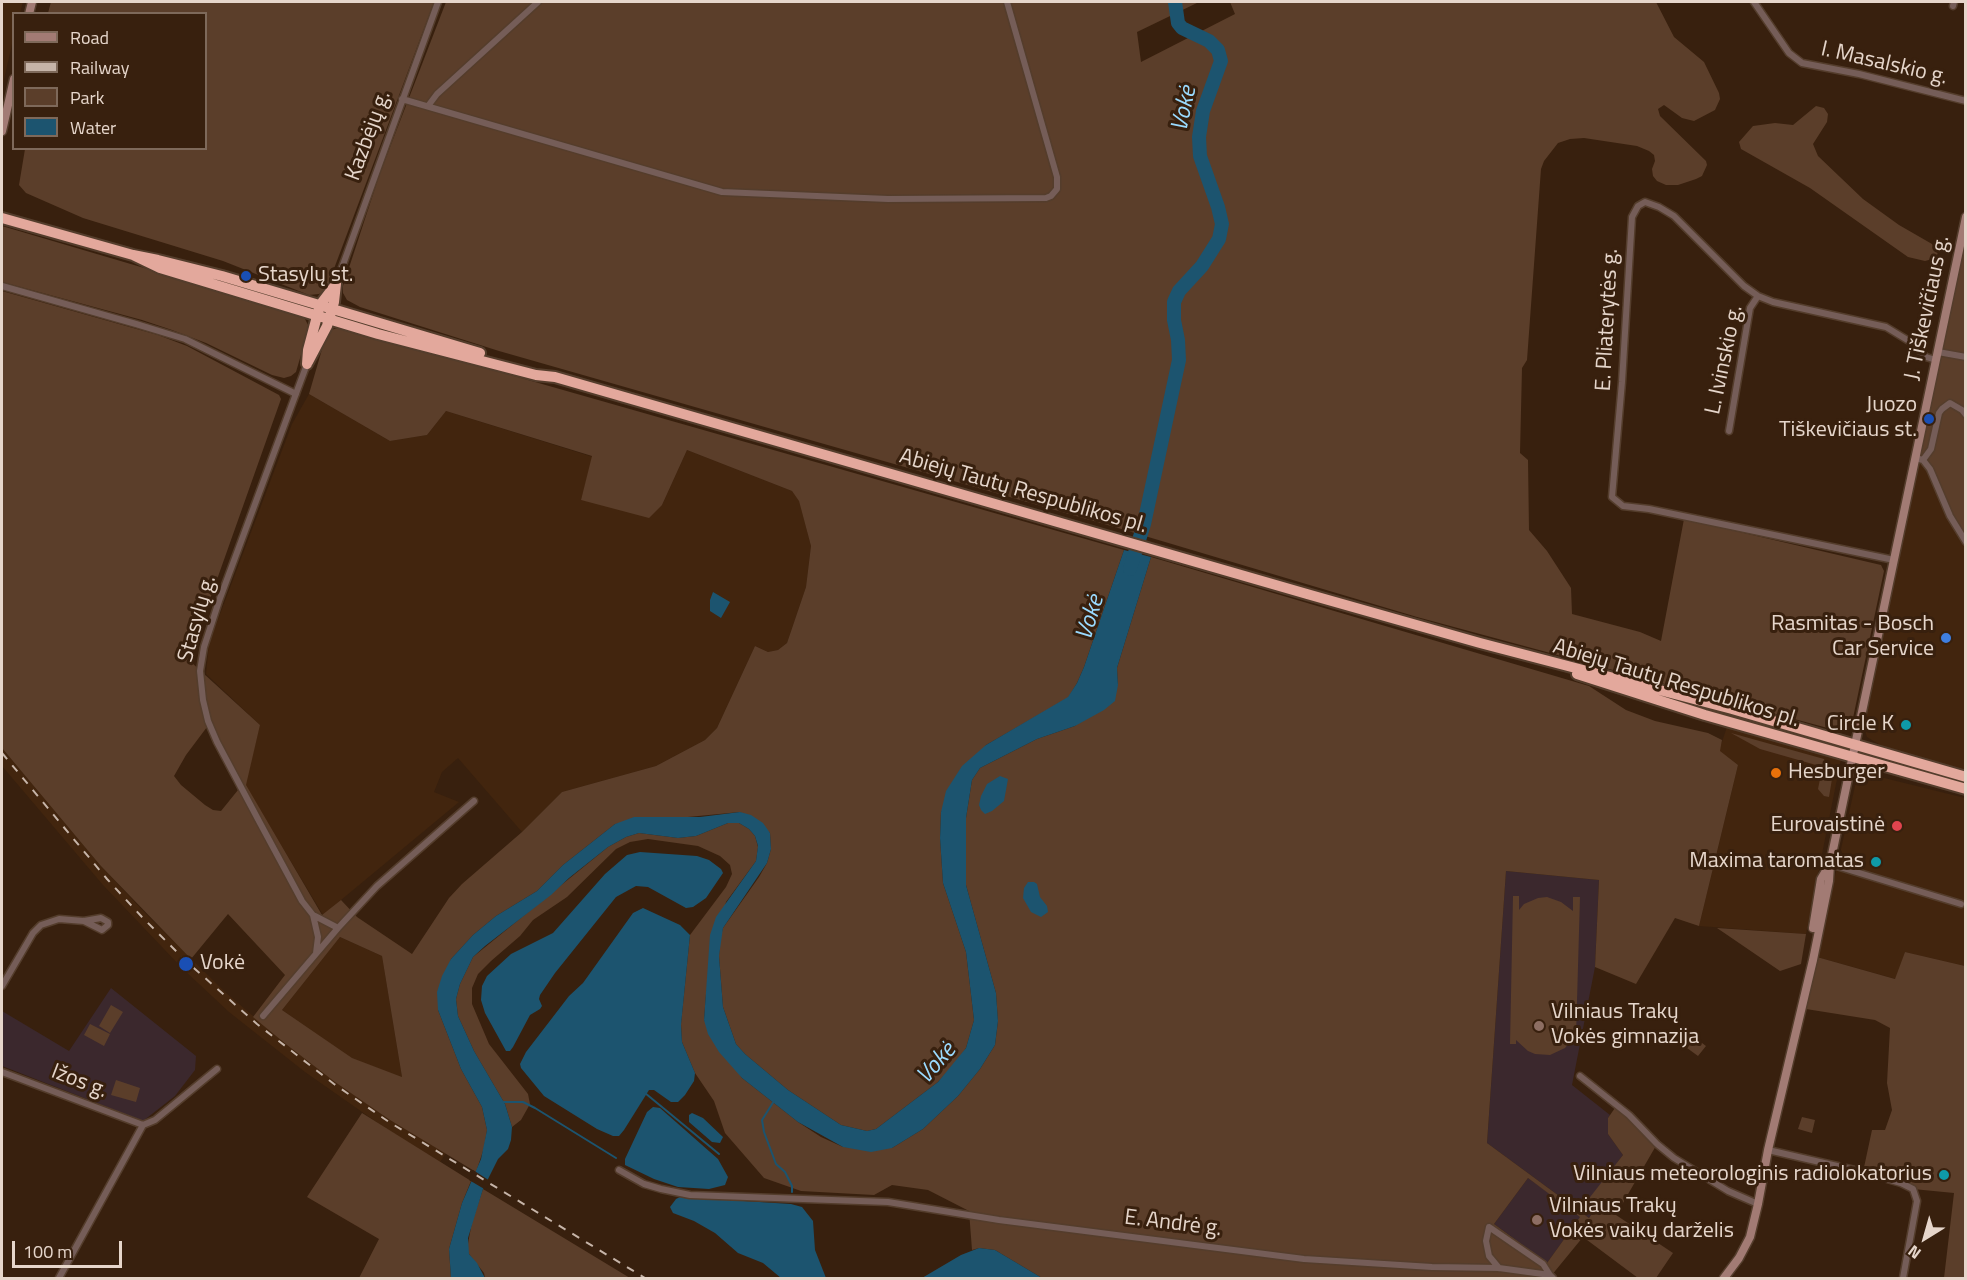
<!DOCTYPE html>
<meta charset="utf-8">
<style>
body{margin:0}
#map{position:relative;width:1967px;height:1280px;overflow:hidden;background:#38200e;font-family:"Titillium Web",sans-serif}
canvas{display:block}
.frame{position:absolute;inset:0;border:3px solid #e6d6cb;pointer-events:none}
.legend{position:absolute;left:12px;top:12px;width:195px;height:138px;box-sizing:border-box;background:#38200e;border:2px solid #7e695a;margin:0;padding:8px 10px;list-style:none;font-size:18px;color:#e6d6cb}
.legend li{display:flex;align-items:center;gap:12px;height:30px}
.legend b{width:30px;border:2px solid #7e695a}
.north{position:absolute;left:1895px;top:1208px;width:60px;height:60px;-webkit-text-stroke:4px #38200e;paint-order:stroke;rotate:217deg;font-size:16px;font-weight:700;line-height:24px;text-align:center;color:#e6d6cb}
.north::after{content:'';display:block;margin:auto;width:21px;height:27px;background:#e6d6cb;clip-path:polygon(50% 0,100% 100%,50% 72%,0 100%)}
.scale{position:absolute;left:12px;top:1241px;width:110px;height:27px;box-sizing:border-box;border:3px solid #e6d6cb;border-top:0;padding-left:8px;font-size:18px;line-height:21px;white-space:nowrap;color:#e6d6cb;-webkit-text-stroke:4px #38200e;paint-order:stroke}
</style>
<div id="map">
<canvas width="1967" height="1280"></canvas>
<div class="frame"></div>
<ul class="legend">
<li><b style="height:8px;background:#a27b74"></b>Road</li>
<li><b style="height:8px;background:#c6b4a8"></b>Railway</li>
<li><b style="height:16px;background:#5b3e2a"></b>Park</li>
<li><b style="height:16px;background:#1c546f"></b>Water</li>
</ul>
<div class="north">N</div>
<div class="scale">100 m</div>
</div>
<script>
const g = document.querySelector('canvas').getContext('2d');
g.lineJoin = 'round';
function fill(path, color) {
  g.fillStyle = color;
  g.fill(path, 'evenodd');
}
function toPath(rows) {
  const path = new Path2D();
  for (const r of rows) {
    path.moveTo(r[0], r[1]);
    for (let i = 2; i < r.length; i += 2) path.lineTo(r[i], r[i + 1]);
  }
  return path;
}
function stroke(path, color, width, dash) {
  g.strokeStyle = color;
  g.lineWidth = width;
  g.lineCap = dash ? 'butt' : 'round';
  g.setLineDash(dash || []);
  g.stroke(path);
}
function drawText(font, color, halo, rows, align = 'center') {
  g.font = font + ' "Titillium Web",sans-serif';
  g.lineWidth = 6;
  g.setLineDash([]);
  g.textBaseline = 'middle';
  g.strokeStyle = halo;
  g.fillStyle = color;
  for (const [text, x, y, turn = 0] of rows) {
    g.save();
    g.translate(x, y);
    g.rotate((+turn || 0) * Math.PI / 180);
    g.textAlign = isNaN(turn) ? turn : align;
    if (halo) g.strokeText(text, 0, 0);
    g.fillText(text, 0, 0);
    g.restore();
  }
}
fill(toPath([
 [2,2,23,2,20,13,14,14,13,40,2,88],
 [309,394,390,441,427,435,446,411,593,457,581,500,662,505,687,450,792,491,799,500,811,546,806,587,787,643,778,650,768,652,755,646,717,728,705,740,656,766,562,792,522,832,458,758,442,772,434,792,459,802,323,915,245,785,260,725,206,674,209,643,292,424],
 [1919,461,1930,465,1965,537,1965,771,1882,746,1867,737,1864,729,1877,659],
 [1727,727,1841,759,1806,934,1699,926,1738,765,1719,751],
 [2,748,100,865,149,917,225,992,287,1045,390,1120,446,1153,440,1162,385,1128,305,1072,229,1012,183,969,103,885,2,766],
 [1864,773,1965,798,1965,966,1905,952,1896,979,1817,957,1857,777],
 [340,937,382,956,402,1077,352,1059,282,1010]
]), '#42250e');
fill(toPath([
 [1506,871,1599,880,1595,967,1572,1085,1610,1115,1608,1118,1608,1134,1623,1155,1588,1201,1596,1208,1589,1218,1487,1143],
 [111,988,196,1056,195,1070,175,1096,143,1121,2,1066,2,1011,69,1051],
 [1528,1178,1581,1216,1547,1263,1494,1224]
]), '#3b282d');
fill(toPath([
 [51,2,434,2,329,282,324,291,319,294,309,295,223,261,83,218,26,193,19,185,25,149,206,148,206,14,48,13],
 [446,2,1199,2,1137,32,1141,62,1235,14,1230,2,1656,2,1674,37,1704,62,1719,93,1720,99,1715,110,1694,121,1682,118,1664,105,1658,109,1660,116,1706,161,1707,165,1702,176,1696,179,1678,185,1666,185,1657,181,1653,176,1652,169,1655,161,1654,155,1649,151,1637,146,1584,138,1570,139,1558,143,1544,161,1541,169,1527,360,1522,368,1520,453,1528,460,1529,530,1547,551,1571,588,1572,614,1640,632,1661,641,1684,519,1881,565,1884,571,1853,718,1846,726,1835,730,1417,617,1118,528,499,351,360,307,347,300,343,293,343,286,380,173],
 [1816,106,1824,108,1828,114,1827,122,1813,144,1818,156,1863,199,1899,225,1932,244,1938,252,1936,258,1925,261,1908,257,1810,188,1741,149,1739,142,1753,126,1775,123,1793,125],
 [2,226,300,314,304,317,309,327,296,372,291,376,284,378,272,375,206,343,172,330,142,320,2,282],
 [1965,237,1965,537,1951,515,1930,465,1919,461],
 [2,291,158,335,187,346,279,395,281,399,198,633,192,663,260,725,246,785,322,915,341,900,357,917,412,954,449,898,462,884,522,832,562,792,656,766,705,740,717,728,755,646,768,652,778,650,787,643,806,587,811,546,799,501,792,491,687,450,662,505,649,518,581,500,592,456,446,411,427,435,390,441,309,394,325,339,329,331,334,329,341,328,479,366,1124,550,1084,667,1077,683,1068,698,986,745,941,812,940,838,943,883,966,952,974,1020,966,1048,957,1061,938,1082,876,1129,867,1131,841,1125,788,1090,745,1054,736,1044,723,1007,719,956,720,940,723,928,759,877,767,863,771,849,770,833,740,812,615,824,563,865,537,891,496,916,473,935,451,959,438,1010,461,1069,482,1107,487,1130,484,1148,476,1172,390,1120,335,1082,287,1045,253,1017,285,975,228,914,191,959,100,865,2,748],
 [207,727,238,790,221,811,213,810,205,805,181,785,174,776,186,755],
 [340,937,382,956,402,1077,352,1058,282,1010],
 [1151,557,1589,686,1626,710,1655,721,1708,733,1722,740,1720,751,1738,765,1699,926,1675,918,1636,984,1595,967,1599,880,1506,871,1487,1143,1589,1218,1596,1208,1587,1201,1623,1155,1608,1134,1608,1118,1617,1105,1657,1144,1616,1215,1673,1253,1656,1278,1638,1278,1583,1237,1551,1276,1553,1278,1042,1278,995,1250,979,1248,972,1250,969,1211,928,1190,892,1185,874,1195,801,1191,764,1178,725,1133,714,1101,695,1073,682,1042,681,1024,690,935,726,887,732,874,730,865,720,856,698,846,648,839,630,842,616,849,567,897,533,920,520,936,491,961,478,974,472,988,472,1004,489,1044,528,1094,530,1104,521,1120,512,1127,505,1104,474,1051,458,1016,456,999,460,984,473,957,608,847,626,837,639,833,678,838,696,836,728,823,739,823,749,829,755,836,758,847,756,861,726,902,706,994,704,1020,742,1078,798,1122,821,1137,843,1147,892,1148,923,1129,958,1096,980,1069,995,1045,998,1021,996,993,966,885,966,818,972,780,980,768,1037,739,1075,726,1118,685,1117,668],
 [1528,1178,1580,1217,1547,1263,1494,1224],
 [1731,733,1824,759,1825,762,1834,767,1829,797,1824,796,1818,789,1821,774,1816,765,1760,749],
 [1513,896,1519,896,1519,910,1524,904,1538,898,1547,897,1561,902,1573,911,1573,897,1580,897,1576,1036,1574,1037,1565,1048,1550,1055,1535,1054,1528,1051,1516,1040,1516,1044,1510,1044],
 [1717,928,1806,934,1801,964,1780,971],
 [1905,952,1965,966,1965,1278,1944,1278,1954,1193,1913,1189,1863,1172,1872,1130,1885,1130,1892,1110,1887,1083,1890,1028,1875,1020,1806,1009,1817,957,1895,979],
 [111,1005,123,1012,110,1033,99,1026],
 [90,1024,110,1034,104,1046,84,1035],
 [1694,1037,1706,1046,1698,1056,1687,1048],
 [116,1080,140,1088,136,1102,111,1095],
 [362,1113,471,1181,462,1203,449,1249,451,1278,359,1278,379,1239,307,1197],
 [1802,1117,1815,1120,1812,1133,1798,1129],
 [483,1189,630,1278,485,1278,484,1273,469,1254,467,1249,472,1222]
]), '#5b3e2a');
fill(toPath([
 [1124,550,1151,557,1117,668,1118,685,1115,701,1104,710,1075,726,1037,739,980,768,972,780,966,818,966,885,996,993,998,1021,995,1045,980,1069,958,1096,923,1129,892,1148,871,1152,843,1147,798,1122,742,1078,719,1052,708,1034,704,1020,710,935,716,917,756,861,758,846,755,836,749,829,739,823,728,823,696,836,678,838,639,833,626,837,608,847,569,878,551,895,485,946,473,957,460,984,456,999,458,1016,474,1051,505,1104,512,1127,511,1140,508,1149,498,1159,483,1189,468,1238,469,1254,477,1263,485,1278,451,1278,449,1249,462,1203,481,1159,487,1130,482,1107,461,1069,438,1010,437,992,442,976,451,959,473,935,496,916,537,891,563,865,615,824,634,817,700,817,740,812,751,815,763,823,770,833,771,849,767,863,723,928,719,956,723,1007,736,1044,745,1054,788,1090,841,1125,867,1131,876,1129,938,1082,966,1048,974,1020,966,952,943,883,940,838,941,812,946,791,962,766,986,745,1068,697,1077,683,1084,667],
 [713,592,730,602,721,618,710,611,710,600],
 [1000,776,1008,779,1004,801,992,811,985,814,981,810,979,805,981,796,987,784],
 [640,852,697,856,709,860,721,869,723,873,706,898,693,907,686,908,648,887,636,886,616,897,555,973,540,995,539,999,542,1006,540,1009,530,1015,513,1047,510,1051,506,1051,485,1013,481,1000,482,986,487,976,511,954,553,933,605,874,627,855],
 [1028,882,1034,882,1037,884,1040,897,1047,906,1048,912,1041,917,1031,912,1023,898,1024,888],
 [643,908,680,925,690,935,681,1025,682,1042,695,1073,694,1081,685,1095,678,1102,671,1102,654,1090,649,1090,624,1130,619,1136,613,1136,597,1129,544,1096,521,1068,520,1064,526,1052,569,996,583,983,633,913],
 [653,1107,660,1108,718,1159,728,1177,725,1185,709,1189,678,1187,654,1179,625,1165,625,1159,647,1112],
 [692,1113,703,1118,723,1137,720,1143,712,1142,689,1122,689,1115],
 [680,1197,791,1204,802,1207,813,1221,815,1250,826,1278,781,1278,763,1263,738,1253,715,1233,694,1221,673,1213,670,1207,676,1199],
 [979,1248,995,1250,1042,1278,922,1278,961,1255]
]), '#1c546f');
fill(toPath([
 [473,1170,490,1181,486,1190,469,1180]
]), '#38200e');
stroke(toPath([
 [645,1093,719,1154],
 [774,1101,762,1120,764,1132,776,1164,785,1172,792,1186,792,1192],
 [503,1102,523,1102,535,1108,616,1158]
]), '#1c546f', 2);
stroke(toPath([
 [1130,569,1144,524,1179,360,1178,340,1174,320,1174,302,1179,291,1202,266,1219,239,1222,224,1218,207,1200,156,1199,137,1203,111,1221,61,1218,50,1209,41,1182,28,1178,23,1175,2]
]), '#1c546f', 14);
const street = toPath([
 [1754,2,1789,53,1802,63,1859,74,1966,101],
 [1953,6,1954,2],
 [402,99,722,192,888,199,1046,198,1051,196,1057,189,1057,177,1007,2],
 [428,106,437,94,538,2],
 [336,284,438,2],
 [2,286,136,324,185,339,296,394],
 [1938,352,1966,357],
 [307,364,219,601,204,647,200,671,203,700,208,721,217,742,260,823,302,901,313,915,338,928],
 [1729,431,1750,308,1758,296],
 [1915,458,1923,460,1930,469,1950,516,1966,542],
 [1923,460,1931,449,1939,413,1942,409,1950,403,1962,410,1966,415],
 [1894,560,1649,509,1623,506,1612,497,1622,382,1632,217,1638,206,1645,202,1659,207,1674,216,1744,286,1758,296,1773,302,1886,327,1909,341,1926,357,1936,360],
 [1830,864,1961,904],
 [313,915,318,937,316,953],
 [2,986,33,933,41,925,59,919,84,921,101,918,108,922,108,925,102,930,84,921],
 [263,1016,338,928,377,886,474,801],
 [2,1072,143,1125],
 [1580,1076,1629,1115,1657,1144,1674,1158,1728,1191,1758,1204],
 [143,1125,155,1120,217,1069],
 [1768,1150,1863,1172,1901,1183,1913,1189,1917,1201,1903,1278],
 [619,1170,644,1184,661,1189,690,1195,888,1202,999,1220,1304,1259,1432,1267,1499,1268,1550,1275,1553,1278],
 [1499,1268,1489,1256,1486,1241,1489,1227,1543,1264,1550,1275],
 [59,1278,143,1125]
]);
const secondary = toPath([
 [29,14,32,2],
 [2,131,14,79],
 [1813,928,1821,879,1830,864],
 [1724,1278,1739,1258,1750,1237,1758,1204,1768,1150,1813,960,1829,881,1830,864,1966,217]
]);
const highway = toPath([
 [2,218,133,255,158,260,222,276,480,353],
 [133,255,160,268,378,334,536,375,555,377,1307,594,1480,643,1732,709,1966,777],
 [308,362,327,326,334,302,336,284],
 [307,364,308,350,320,305,336,284],
 [1577,674,1705,715,1966,789]
]);
stroke(street, '#543d2c', 9);
stroke(secondary, '#543d2c', 11);
stroke(highway, '#543d2c', 14);
stroke(street, '#755d58', 6);
stroke(secondary, '#a27b74', 8);
stroke(highway, '#e3a89c', 10);
stroke(toPath([
 [2,753,107,879,142,917,187,962,257,1024,334,1084,389,1122,645,1278]
]), '#c6b4a8', 2, [8, 8]);
for (const [x, y, r, color] of [
 [246,276,6,"#1a4fb4"],
 [1929,419,6,"#1a4fb4"],
 [1946,638,6,"#3f7fe0"],
 [1906,725,6,"#0f9aa8"],
 [1776,773,6,"#e8710a"],
 [1897,826,6,"#e0444e"],
 [1876,862,6,"#0f9aa8"],
 [186,964,8,"#1a4fb4"],
 [1539,1026,6,"#8d6e63"],
 [1944,1175,6,"#0f9aa8"],
 [1537,1220,6,"#8d6e63"]
]) {
  const dot = new Path2D();
  dot.arc(x, y, r, 0, 2 * Math.PI);
  g.fillStyle = color;
  g.fill(dot);
  stroke(dot, '#38200e', 2);
}
drawText('22px', '#e6d6cb', '#38200e', [
 ["I. Masalskio g.",1884,64,13],
 ["Kazbėjų g.",369,136,-70],
 ["J. Tiškevičiaus g.",1928,308,-78],
 ["E. Pliaterytės g.",1608,320,-87],
 ["L. Ivinskio g.",1725,360,-78],
 ["Abiejų Tautų Respublikos pl.",1023,492,16],
 ["Stasylų g.",198,619,-74],
 ["Abiejų Tautų Respublikos pl.",1676,684,17],
 ["Ižos g.",79,1082,21],
 ["E. Andrė g.",1173,1224,7]
]);
drawText('22px', '#e6d6cb', '#38200e', [
 ["Stasylų st.",258,276,"left"],
 ["Juozo",1917,406],
 ["Tiškevičiaus st.",1917,431],
 ["Rasmitas - Bosch",1934,625],
 ["Car Service",1934,650],
 ["Circle K",1894,725],
 ["Hesburger",1788,773,"left"],
 ["Eurovaistinė",1885,826],
 ["Maxima taromatas",1864,862],
 ["Vokė",200,964,"left"],
 ["Vilniaus Trakų",1551,1013,"left"],
 ["Vokės gimnazija",1551,1038,"left"],
 ["Vilniaus meteorologinis radiolokatorius",1932,1175],
 ["Vilniaus Trakų",1549,1207,"left"],
 ["Vokės vaikų darželis",1549,1232,"left"]
], 'right');
drawText('italic 24px', '#9adafe', '#38200e', [
 ["Vokė",1185,109,-78],
 ["Vokė",1091,618,-73],
 ["Vokė",937,1064,-49]
]);
</script>
